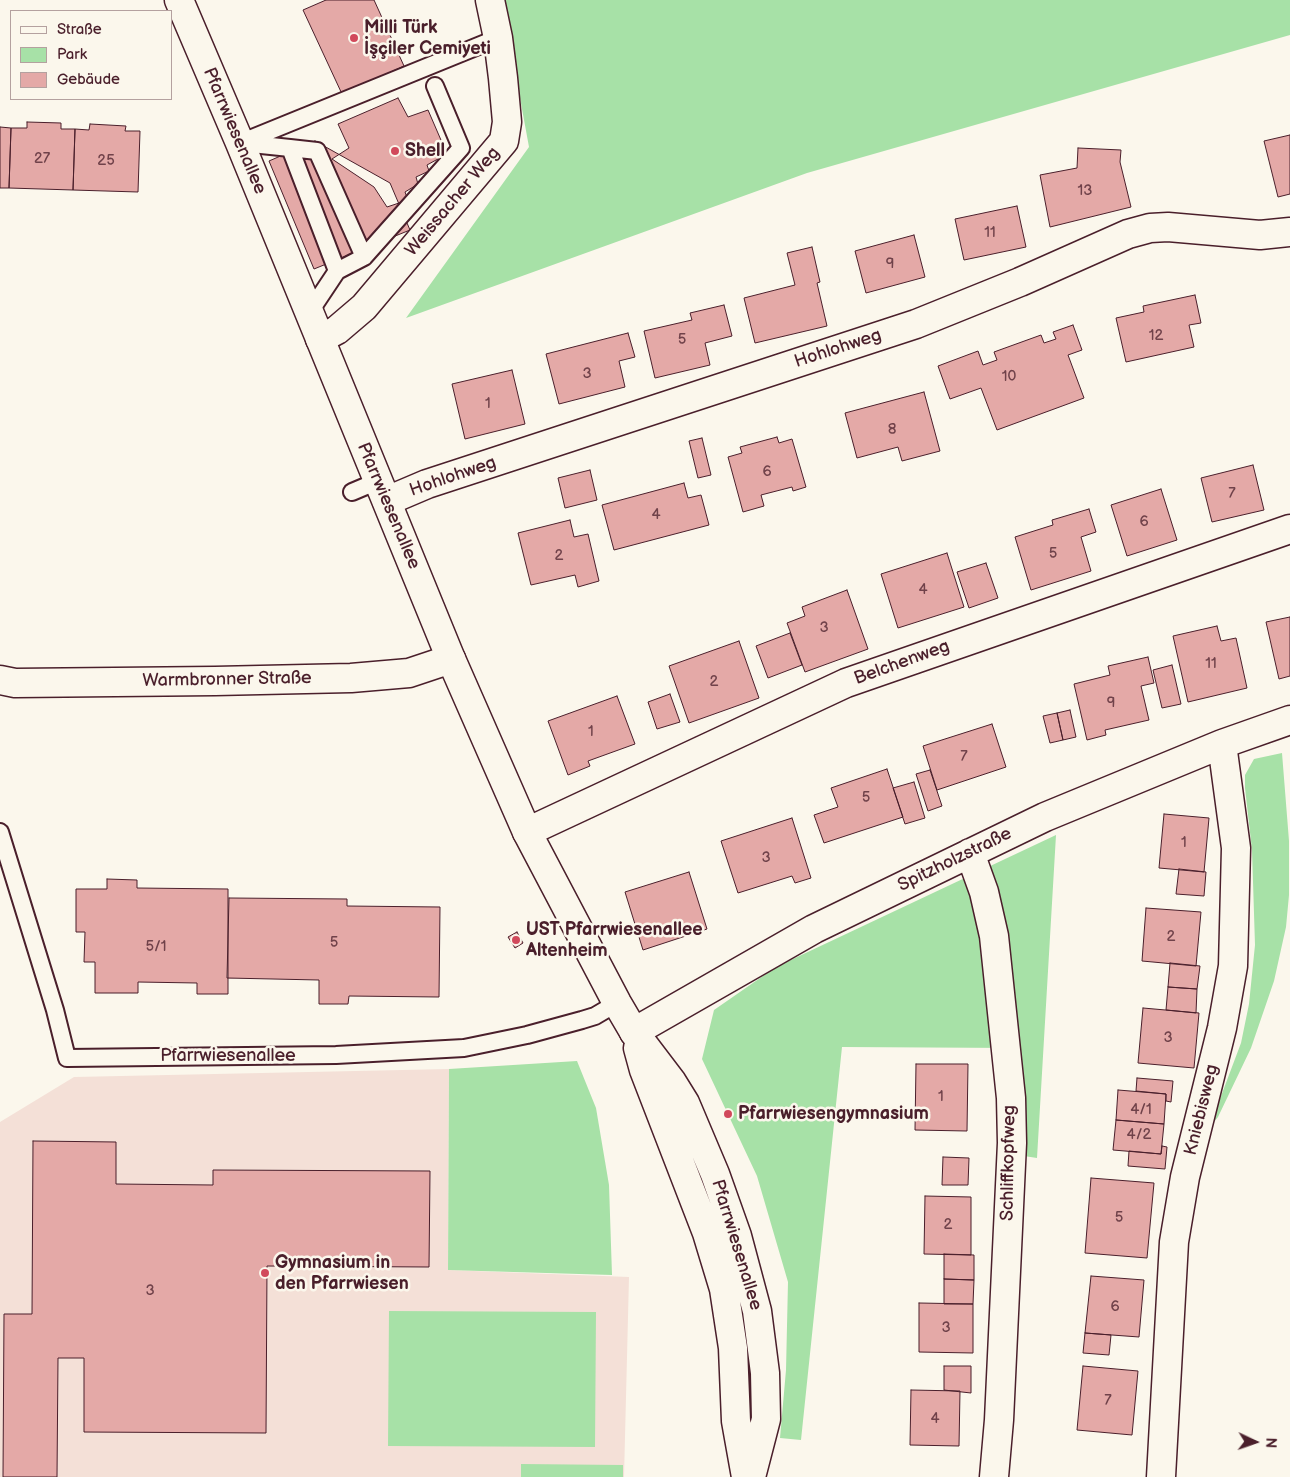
<!DOCTYPE html>
<meta charset="utf-8">
<style>
body{margin:0}
#map{position:relative;width:1290px;height:1477px;overflow:hidden;background:#fbf7ec;font-family:"Balsamiq Sans",sans-serif}
canvas{display:block}
.legend{position:absolute;left:10px;top:10px;width:162px;height:90px;box-sizing:border-box;background:#fbf7ec;border:1px solid #b4a19f;margin:0;padding:6px 9px;list-style:none;font-size:15px;color:#4a1f2b}
.legend li{display:flex;align-items:center;gap:10px;height:25px}
.legend b{width:25px;border:1px solid #b4a19f}
.north{position:absolute;left:1230px;top:1417px;width:50px;height:50px;-webkit-text-stroke:4px #fbf7ec;paint-order:stroke;rotate:93deg;font-size:14px;font-weight:700;line-height:20px;text-align:center;color:#4a1f2b}
.north::after{content:'';display:block;margin:auto;width:18px;height:22px;background:#4a1f2b;clip-path:polygon(50% 0,100% 100%,50% 72%,0 100%)}
</style>
<div id="map">
<canvas width="1290" height="1477"></canvas>
<ul class="legend">
<li><b style="height:6px;background:#fbf7ec"></b>Straße</li>
<li><b style="height:14px;background:#a7e1a7"></b>Park</li>
<li><b style="height:14px;background:#e4a9a7"></b>Gebäude</li>
</ul>
<div class="north">N</div>
</div>
<script>
const g = document.querySelector('canvas').getContext('2d');
g.lineJoin = 'round';
function fill(path, color) {
  g.fillStyle = color;
  g.fill(path, 'evenodd');
}
function toPath(rows) {
  const path = new Path2D();
  for (const r of rows) {
    path.moveTo(r[0], r[1]);
    for (let i = 2; i < r.length; i += 2) path.lineTo(r[i], r[i + 1]);
  }
  return path;
}
function stroke(path, color, width, dash) {
  g.strokeStyle = color;
  g.lineWidth = width;
  g.lineCap = dash ? 'butt' : 'round';
  g.setLineDash(dash || []);
  g.stroke(path);
}
function drawText(font, color, halo, rows, align = 'center') {
  g.font = font + ' "Balsamiq Sans",sans-serif';
  g.lineWidth = 5;
  g.setLineDash([]);
  g.textBaseline = 'middle';
  g.strokeStyle = halo;
  g.fillStyle = color;
  for (const [text, x, y, turn = 0] of rows) {
    g.save();
    g.translate(x, y);
    g.rotate((+turn || 0) * Math.PI / 180);
    g.textAlign = isNaN(turn) ? turn : align;
    if (halo) g.strokeText(text, 0, 0);
    g.fillText(text, 0, 0);
    g.restore();
  }
}
fill(toPath([
 [449,1069,448,1270,629,1277,624,1477,0,1477,0,1122,74,1077]
]), '#f4e0d7');
fill(toPath([
 [502,0,1290,0,1290,35,807,173,406,318,529,147],
 [1282,753,1289,841,1289,895,1286,927,1274,981,1251,1048,1218,1117,1209,1128,1241,1043,1249,1004,1255,945,1252,850,1245,788,1245,775,1254,759],
 [1056,835,1037,1158,1024,1156,1014,1048,842,1047,801,1440,780,1438,786,1370,788,1282,757,1176,702,1059,714,1010,776,967],
 [577,1061,596,1108,609,1185,612,1275,448,1270,449,1069],
 [389,1311,596,1312,595,1447,388,1446],
 [521,1464,623,1465,623,1477,521,1477]
]), '#a7e1a7');
const building = toPath([
 [326,0,374,0,404,66,342,94,303,10,326,0],
 [398,98,408,117,428,110,447,154,427,165,429,171,416,177,418,184,405,192,408,200,387,207,374,187,332,159,349,148,338,124,398,98],
 [27,122,61,123,61,129,75,129,73,190,9,188,11,128,27,128,27,122],
 [90,124,126,126,125,131,140,131,138,192,73,190,75,129,89,130,90,124],
 [0,127,11,128,9,188,0,188,0,127],
 [1290,135,1290,194,1278,197,1264,141,1290,135],
 [315,141,390,183,410,230,314,269,269,161,315,141],
 [1078,148,1121,150,1120,162,1131,207,1050,227,1040,175,1077,168,1078,148],
 [1017,206,1026,247,964,260,955,219,1017,206],
 [914,235,925,277,866,293,855,251,914,235],
 [812,247,820,282,817,283,827,326,755,343,744,298,795,285,787,253,812,247],
 [1195,295,1201,323,1189,325,1194,347,1126,362,1116,318,1144,312,1143,306,1195,295],
 [724,305,732,336,705,343,710,365,655,378,644,331,692,320,690,313,724,305],
 [1073,325,1082,350,1068,355,1084,398,997,430,981,388,950,399,938,366,978,351,983,365,997,360,994,352,1041,335,1044,343,1056,339,1053,332,1073,325],
 [628,333,635,357,619,361,625,387,559,404,546,354,628,333],
 [512,370,525,424,465,439,452,384,512,370],
 [924,392,940,451,902,461,898,447,857,458,845,413,924,392],
 [777,437,779,443,792,439,806,487,793,491,792,487,761,495,764,506,743,512,728,457,742,453,740,447,777,437],
 [702,438,711,475,698,478,689,441,702,438],
 [1253,465,1264,510,1212,522,1201,478,1253,465],
 [590,470,597,500,565,508,558,478,590,470],
 [684,483,688,498,701,495,709,525,614,550,602,505,684,483],
 [1161,489,1177,540,1127,556,1111,505,1161,489],
 [1089,509,1096,532,1081,537,1091,571,1031,590,1015,537,1053,525,1052,520,1089,509],
 [570,520,574,537,588,534,599,581,578,587,575,575,531,585,518,533,570,520],
 [947,553,964,607,898,628,881,574,947,553],
 [986,563,998,598,969,608,957,572,986,563],
 [847,590,868,649,805,672,787,623,805,616,802,607,847,590],
 [1290,617,1290,676,1279,679,1266,622,1290,617],
 [1217,626,1221,641,1236,638,1247,688,1188,702,1173,636,1217,626],
 [790,633,802,665,768,678,756,646,790,633],
 [739,641,759,698,689,723,669,666,739,641],
 [1148,657,1154,683,1141,686,1149,720,1105,730,1106,735,1087,740,1074,684,1110,675,1108,666,1148,657],
 [1172,665,1181,704,1162,708,1153,670,1172,665],
 [670,694,680,722,657,729,648,702,670,694],
 [617,696,635,744,588,761,590,766,568,775,548,721,617,696],
 [1070,710,1076,737,1063,740,1057,713,1070,710],
 [1057,713,1063,740,1050,743,1043,716,1057,713],
 [992,724,1006,767,937,790,923,746,992,724],
 [887,769,903,817,824,843,814,815,838,807,831,788,887,769],
 [930,770,942,806,928,811,916,774,930,770],
 [914,782,925,818,905,824,893,788,914,782],
 [1164,814,1209,818,1204,872,1159,868,1164,814],
 [792,818,811,878,795,883,792,876,738,893,721,841,792,818],
 [1179,869,1206,872,1204,896,1176,894,1179,869],
 [689,872,707,929,643,950,625,892,689,872],
 [107,879,137,880,137,888,228,889,228,994,197,994,197,983,138,982,138,993,95,993,95,962,84,962,85,932,76,932,76,889,107,889,107,879],
 [229,898,347,899,347,906,440,907,439,997,349,996,348,1004,319,1004,319,980,227,978,229,898],
 [1146,908,1201,912,1196,966,1142,961,1146,908],
 [517,932,523,943,515,948,508,937,517,932],
 [1170,963,1200,966,1197,989,1168,987,1170,963],
 [1168,987,1197,989,1196,1013,1166,1010,1168,987],
 [1143,1008,1199,1013,1194,1068,1138,1063,1143,1008],
 [916,1064,968,1064,967,1131,915,1130,916,1064],
 [1137,1078,1173,1081,1171,1102,1166,1101,1166,1094,1136,1091,1137,1078],
 [1118,1090,1166,1094,1164,1124,1116,1120,1118,1090],
 [1116,1120,1164,1124,1161,1154,1113,1150,1116,1120],
 [33,1141,116,1142,116,1184,213,1185,213,1170,430,1171,429,1267,267,1266,266,1433,84,1432,84,1358,58,1358,57,1477,3,1477,4,1314,32,1314,33,1141],
 [1162,1146,1167,1147,1165,1169,1128,1166,1129,1151,1161,1154,1162,1146],
 [943,1157,969,1158,968,1185,942,1185,943,1157],
 [1091,1178,1154,1183,1147,1258,1085,1253,1091,1178],
 [925,1196,971,1197,971,1255,924,1254,925,1196],
 [944,1254,974,1255,974,1280,944,1279,944,1254],
 [1091,1276,1144,1280,1139,1337,1085,1333,1091,1276],
 [944,1279,974,1280,973,1304,944,1304,944,1279],
 [919,1303,973,1304,973,1353,919,1352,919,1303],
 [1085,1333,1111,1335,1109,1355,1083,1353,1085,1333],
 [944,1366,971,1366,971,1393,944,1390,944,1366],
 [1083,1366,1138,1371,1132,1435,1077,1430,1083,1366],
 [911,1390,960,1391,959,1446,910,1445,911,1390]
]);
fill(building, '#e4a9a7');
stroke(building, '#4a1f2b', 1);
const lane = toPath([
 [240,143,498,38],
 [242,143,290,148,337,271],
 [290,148,317,151,364,257],
 [309,313,337,271,364,257,461,148,435,86],
 [352,492,378,481],
 [0,832,55,1010,67,1058,336,1055,464,1048,527,1035,582,1020,595,1016,617,1003]
]);
const street = toPath([
 [320,339,337,330,364,307,504,141,507,122,503,78,498,38,490,0],
 [387,501,427,484,916,324,1020,282,1128,234,1150,228,1168,227,1260,235,1290,232],
 [0,680,15,683,215,681,351,678,409,673,451,659],
 [527,832,846,683,1290,529],
 [970,853,984,892,994,936,1011,1098,1012,1143,999,1420,994,1477],
 [634,1032,814,929,1045,817,1222,744,1290,720],
 [1161,1477,1174,1242,1185,1177,1222,1028,1233,966,1236,848,1222,744]
]);
const secondary = toPath([
 [179,0,240,143,451,659,527,832,617,1003,634,1032,672,1082,685,1103,715,1174,737,1236,757,1311,765,1373,766,1419,751,1477],
 [638,1048,644,1070,707,1233,724,1289,733,1348,736,1421,746,1477]
]);
stroke(lane, '#4a1f2b', 20);
stroke(street, '#4a1f2b', 31);
stroke(secondary, '#4a1f2b', 31);
stroke(lane, '#fbf7ec', 16);
stroke(street, '#fbf7ec', 28);
stroke(secondary, '#fbf7ec', 28);
for (const [x, y, r, color] of [
 [354,38,5,"#d1495b"],
 [395,151,5,"#d1495b"],
 [516,940,5,"#d1495b"],
 [728,1114,5,"#d1495b"],
 [265,1273,5,"#d1495b"]
]) {
  const dot = new Path2D();
  dot.arc(x, y, r, 0, 2 * Math.PI);
  g.fillStyle = color;
  g.fill(dot);
  stroke(dot, '#fbf7ec', 2);
}
drawText('15px', '#70424a', null, [
 ["27",42,159],
 ["25",106,161],
 ["13",1085,191],
 ["11",990,233],
 ["9",890,264],
 ["12",1156,336],
 ["5",682,340],
 ["3",587,374],
 ["10",1009,377],
 ["1",488,404],
 ["8",892,430],
 ["6",767,472],
 ["7",1232,494],
 ["4",656,515],
 ["6",1144,522],
 ["5",1053,554],
 ["2",559,556],
 ["4",923,590],
 ["3",824,628],
 ["11",1211,664],
 ["2",714,682],
 ["9",1111,703],
 ["1",591,732],
 ["7",964,757],
 ["5",866,798],
 ["1",1184,843],
 ["3",766,858],
 ["2",1171,937],
 ["5",334,943],
 ["5/1",156,947],
 ["3",1168,1038],
 ["1",941,1097],
 ["4/1",1141,1110],
 ["4/2",1139,1135],
 ["5",1119,1218],
 ["2",948,1225],
 ["3",150,1291],
 ["6",1115,1307],
 ["3",946,1328],
 ["7",1108,1401],
 ["4",935,1419]
]);
drawText('bold 18px', '#4a1f2b', '#fbf7ec', [
 ["Milli Türk",364,28],
 ["İşçiler Cemiyeti",364,49],
 ["Shell",405,151],
 ["UST Pfarrwiesenallee",526,930],
 ["Altenheim",526,951],
 ["Pfarrwiesengymnasium",738,1114],
 ["Gymnasium in",275,1263],
 ["den Pfarrwiesen",275,1284]
], 'left');
drawText('18px', '#4a1f2b', '#fbf7ec', [
 ["Pfarrwiesenallee",234,131,67],
 ["Weissacher Weg",453,202,-50],
 ["Hohlohweg",838,349,-18],
 ["Hohlohweg",453,477,-19],
 ["Pfarrwiesenallee",388,506,67],
 ["Belchenweg",902,663,-20],
 ["Warmbronner Straße",227,680,-1],
 ["Spitzholzstraße",955,860,-26],
 ["Pfarrwiesenallee",228,1056],
 ["Kniebisweg",1202,1110,-76],
 ["Schliffkopfweg",1009,1163,-89],
 ["Pfarrwiesenallee",736,1245,73]
]);
</script>
